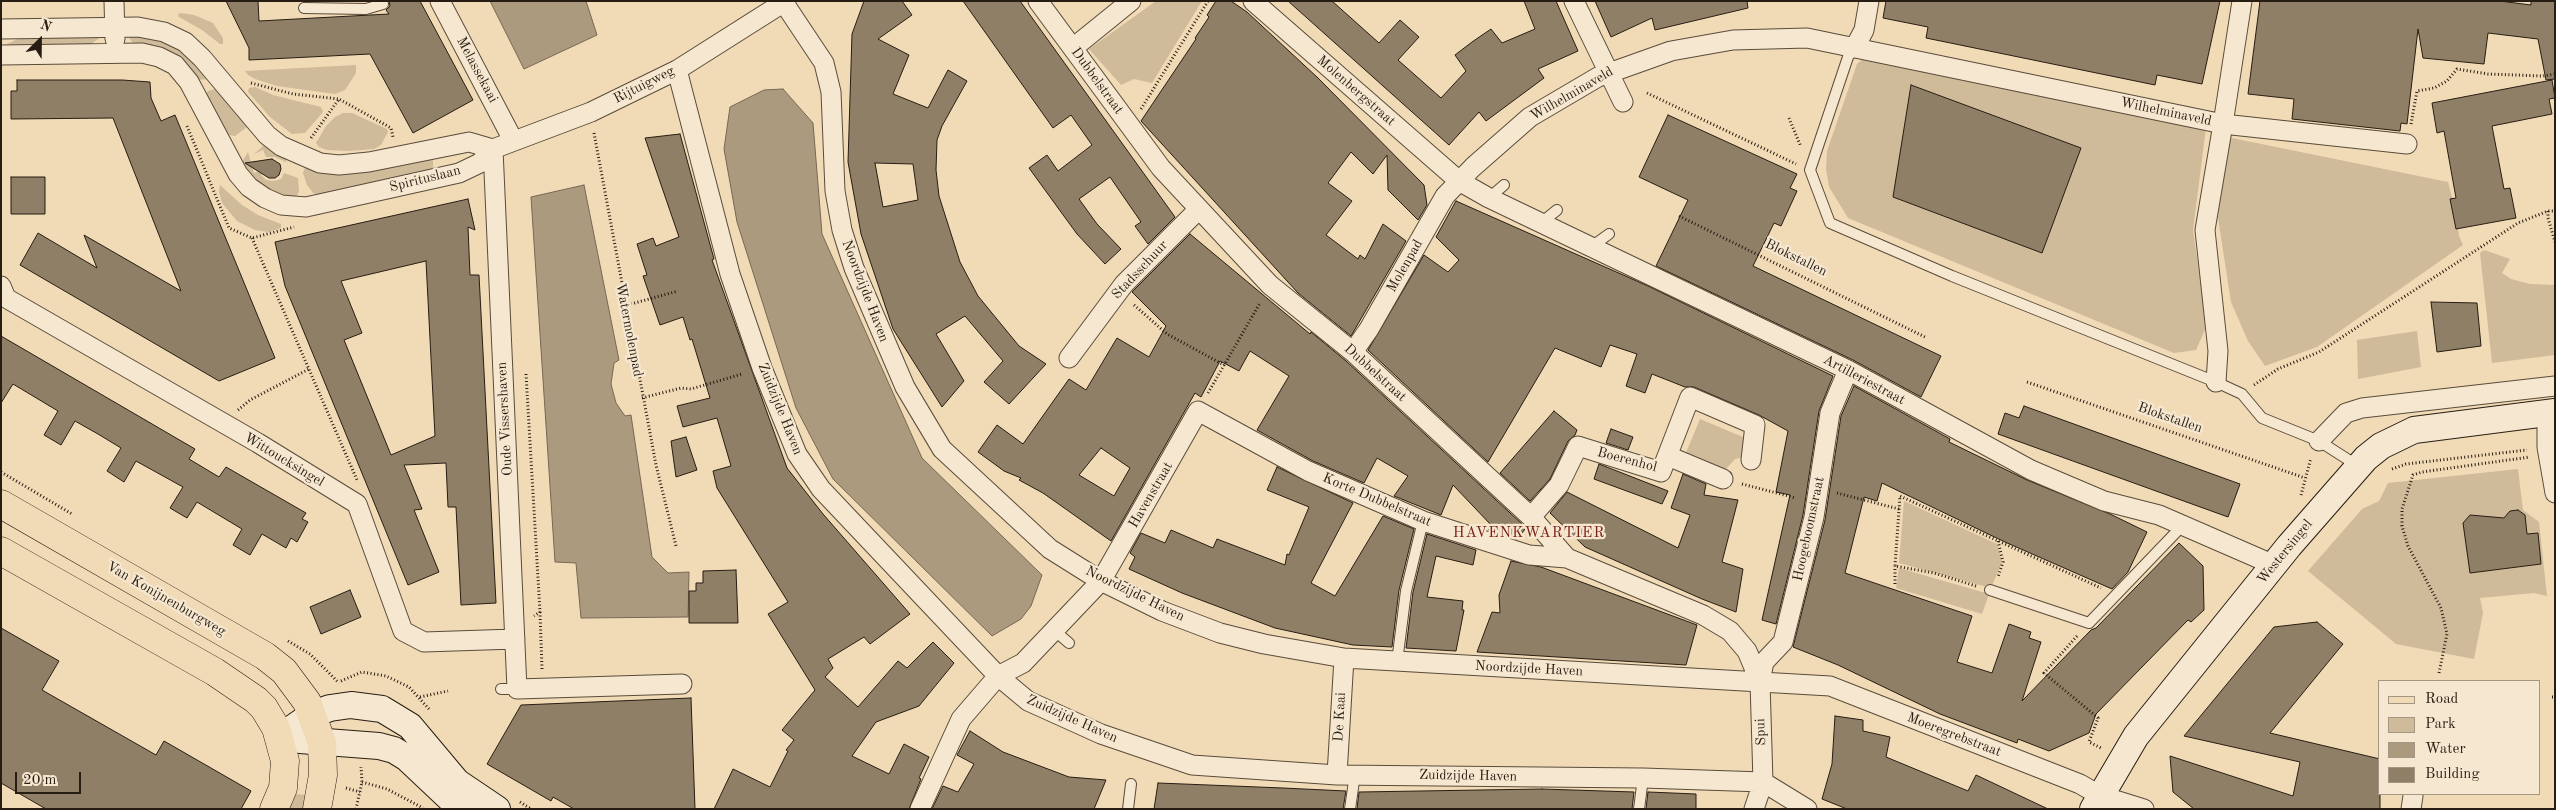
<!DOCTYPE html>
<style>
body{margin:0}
#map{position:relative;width:2556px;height:810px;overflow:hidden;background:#f1dab6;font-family:"Old Standard TT",serif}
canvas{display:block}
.frame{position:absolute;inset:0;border:2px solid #271d12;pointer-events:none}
.legend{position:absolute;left:2378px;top:680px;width:162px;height:115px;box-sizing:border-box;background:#f6e7d0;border:1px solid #a39684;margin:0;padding:6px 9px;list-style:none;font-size:15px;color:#271d12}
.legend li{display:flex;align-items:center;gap:10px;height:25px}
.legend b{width:25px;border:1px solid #a39684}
.north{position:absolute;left:15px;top:15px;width:50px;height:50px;-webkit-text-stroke:4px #f6e7d0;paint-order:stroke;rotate:23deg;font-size:14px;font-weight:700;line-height:20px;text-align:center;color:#271d12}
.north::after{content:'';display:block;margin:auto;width:18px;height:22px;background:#271d12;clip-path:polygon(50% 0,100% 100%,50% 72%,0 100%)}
.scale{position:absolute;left:15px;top:772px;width:66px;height:22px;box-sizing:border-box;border:2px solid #271d12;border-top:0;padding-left:6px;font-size:15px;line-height:18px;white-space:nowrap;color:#271d12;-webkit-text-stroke:4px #f6e7d0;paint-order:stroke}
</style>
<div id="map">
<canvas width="2556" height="810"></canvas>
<div class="frame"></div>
<ul class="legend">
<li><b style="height:6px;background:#f1dab6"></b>Road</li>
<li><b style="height:14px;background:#cfba9a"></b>Park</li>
<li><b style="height:14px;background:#ac9a7e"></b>Water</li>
<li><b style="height:14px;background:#907f67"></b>Building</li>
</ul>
<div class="north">N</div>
<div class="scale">20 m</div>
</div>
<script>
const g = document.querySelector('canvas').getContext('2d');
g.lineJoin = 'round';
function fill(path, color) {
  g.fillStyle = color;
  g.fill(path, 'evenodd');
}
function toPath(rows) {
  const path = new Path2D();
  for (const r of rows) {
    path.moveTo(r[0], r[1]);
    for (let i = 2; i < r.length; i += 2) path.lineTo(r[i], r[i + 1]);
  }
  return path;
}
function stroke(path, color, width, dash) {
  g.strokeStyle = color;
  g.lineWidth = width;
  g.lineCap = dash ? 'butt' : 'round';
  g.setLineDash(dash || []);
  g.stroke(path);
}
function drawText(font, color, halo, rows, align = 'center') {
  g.font = font + ' "Old Standard TT",serif';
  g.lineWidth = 4.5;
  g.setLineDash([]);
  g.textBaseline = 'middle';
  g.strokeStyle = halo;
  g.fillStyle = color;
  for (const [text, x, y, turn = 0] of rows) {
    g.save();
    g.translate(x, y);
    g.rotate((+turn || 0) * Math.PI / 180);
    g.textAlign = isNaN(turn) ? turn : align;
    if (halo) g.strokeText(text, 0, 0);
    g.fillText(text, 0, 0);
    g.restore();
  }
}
fill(toPath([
 [1156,1,1202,1,1152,83,1134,79,1121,85,1089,49],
 [180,13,194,15,213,23,223,38,223,44,220,44,202,30,179,17,178,15],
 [28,34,102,36,90,45,8,47,7,44],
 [130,34,176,43,209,79,196,80,133,43,128,36],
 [1865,57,2206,128,2193,230,2207,325,2196,350,2174,353,1848,218,1829,187,1826,169,1827,151,1857,64],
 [356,65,356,73,345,90,335,94,277,86,255,79,248,75,245,71],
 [255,87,273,95,321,107,323,112,305,133,292,134,270,117,248,92,249,88],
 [218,88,288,156,286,162,275,157,266,157,263,150,254,154,263,146,247,127,235,136,223,134,205,96,208,91],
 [343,113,352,113,387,129,388,132,381,145,374,149,349,151,327,150,319,147,316,143,326,126,335,117],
 [2227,137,2448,182,2455,209,2459,236,2463,245,2317,347,2265,366,2248,341,2231,302,2218,218],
 [248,152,254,173,262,170,264,173,261,175,266,180,274,181,281,179,284,173,298,178,299,191,297,196,283,197,256,185,240,165],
 [437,152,433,159,433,167,437,172,323,196,313,193,307,185,303,173,306,165],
 [220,185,242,205,258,215,281,224,281,228,268,232,255,230,237,221,222,203,219,192],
 [2484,250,2510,259,2502,273,2511,279,2530,284,2555,285,2555,355,2492,363,2480,253],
 [2417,331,2421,367,2358,379,2357,340],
 [1700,419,1750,440,1744,457,1735,459,1725,470,1685,455],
 [2518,469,2523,510,2539,522,2547,596,2534,593,2480,598,2483,613,2474,659,2396,644,2308,571,2362,509,2379,501,2388,483],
 [1904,501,1997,544,2002,562,1991,588,1899,563],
 [1899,568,1989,594,1982,614,1896,588],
 [294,794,308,795,304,809,286,809]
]), '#cfba9a');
const water = toPath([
 [490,1,586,1,597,35,524,69,490,1],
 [783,89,813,123,822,234,922,458,1042,575,1031,606,1021,619,992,636,833,479,796,408,737,222,724,149,730,107,764,90,783,89],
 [584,185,619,360,614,363,611,384,616,403,625,416,631,415,652,557,668,573,689,572,688,617,581,618,576,563,555,562,531,197,584,185]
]);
fill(water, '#ac9a7e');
stroke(water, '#776853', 1);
const building = toPath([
 [226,1,258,1,259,21,389,14,386,10,390,6,389,1,420,1,473,100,413,133,370,54,249,60,249,48,226,1],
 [864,1,902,1,912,15,878,39,909,55,893,94,928,108,948,70,967,81,942,126,937,140,936,170,939,196,960,262,978,296,1019,346,1046,364,1009,404,984,382,1003,361,965,316,936,334,964,381,942,407,893,329,861,234,848,162,852,34,864,1],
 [875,163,913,164,918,200,883,207,875,163],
 [963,1,1020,1,1175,217,1148,244,1135,226,1141,222,1110,177,1079,199,1097,224,1121,249,1105,264,1077,234,1029,168,1047,155,1058,171,1092,145,1071,115,1053,128,963,1],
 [1216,1,1231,1,1247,12,1318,78,1424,185,1427,205,1418,220,1388,190,1387,155,1373,174,1351,152,1328,183,1352,201,1326,235,1358,259,1360,255,1365,259,1383,224,1406,241,1351,336,1298,293,1141,121,1196,39,1195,38,1209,17,1207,15,1216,1],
 [1288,1,1332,1,1379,43,1400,20,1419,37,1398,60,1441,98,1466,71,1455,55,1472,42,1491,29,1502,43,1535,29,1524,1,1556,1,1578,51,1538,69,1544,78,1486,121,1479,112,1449,145,1288,1],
 [1595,1,1747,1,1748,8,1655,30,1652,18,1611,37,1595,1],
 [1886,1,2220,1,2202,84,2157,75,2155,85,1926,38,1928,27,1883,18,1886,1],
 [2260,1,2500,1,2531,5,2531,1,2555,1,2555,79,2546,80,2538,39,2488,33,2484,64,2423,58,2418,29,2407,124,2401,123,2400,131,2292,119,2294,99,2248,94,2260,1],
 [17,80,122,80,150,82,151,98,161,121,175,115,275,358,219,381,20,265,38,233,97,268,84,235,181,291,113,118,11,119,11,91,17,91,17,80],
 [2552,80,2555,98,2549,99,2552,114,2492,126,2504,189,2510,188,2516,218,2456,229,2450,199,2456,198,2444,131,2437,133,2432,103,2552,80],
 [1911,85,2081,148,2042,253,1893,197,1911,85],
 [1668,115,1797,174,1790,188,1797,191,1781,226,1774,223,1753,266,1941,356,1921,397,1853,360,1656,266,1688,200,1639,177,1668,115],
 [680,134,714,259,712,260,787,468,823,514,910,614,870,644,864,637,828,659,833,668,825,677,858,707,898,661,907,668,933,642,954,663,919,706,876,722,852,756,889,774,904,744,929,757,919,778,921,779,909,809,714,809,733,769,770,787,788,751,786,750,794,740,782,730,815,690,768,614,788,602,717,488,713,471,731,466,717,418,683,427,677,406,710,398,692,339,690,340,683,317,660,325,643,276,647,275,637,244,653,238,656,246,679,237,645,138,680,134],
 [272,159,280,164,281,169,279,175,275,178,269,178,245,163,272,159],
 [11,177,45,177,45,214,11,214,11,177],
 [468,199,475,230,468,227,470,275,479,275,496,603,461,605,456,507,448,507,446,463,404,465,422,509,414,510,439,572,408,585,285,286,275,242,468,199],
 [426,261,435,436,391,455,344,340,362,333,341,281,426,261],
 [1456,201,1648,286,1833,376,1819,411,1803,515,1776,624,1762,620,1790,495,1776,492,1788,431,1759,415,1694,387,1685,387,1652,374,1645,393,1626,386,1637,354,1610,345,1601,367,1555,348,1488,462,1368,350,1424,255,1448,272,1459,260,1436,237,1456,201],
 [1190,234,1310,334,1311,332,1346,361,1523,525,1526,528,1517,539,1488,530,1492,526,1453,485,1441,515,1394,496,1408,476,1377,458,1364,483,1313,461,1257,430,1289,376,1250,351,1239,371,1220,361,1201,397,1195,393,1111,541,1043,493,1019,480,1021,478,1004,471,978,452,997,425,1023,444,1069,379,1086,390,1117,338,1149,357,1166,326,1132,292,1190,234],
 [1101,448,1130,468,1114,496,1079,475,1101,448],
 [2431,302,2477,303,2481,346,2437,352,2431,302],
 [1,336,195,449,189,459,219,477,226,467,306,513,302,519,308,522,297,542,291,538,286,548,262,534,250,555,233,545,242,529,197,502,187,518,170,508,183,487,136,461,124,482,107,471,121,448,98,434,75,421,61,445,44,435,58,411,13,384,1,403,1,336],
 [1854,386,1950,439,1949,442,2027,480,2110,514,2147,532,2128,572,2112,589,2005,542,1882,483,1877,501,1864,497,1845,573,1972,616,1957,662,1992,673,2009,624,2031,632,2029,638,2041,642,2022,701,2091,630,2096,628,2179,543,2203,566,2204,610,2191,622,2188,620,2096,714,2089,733,2049,751,2018,739,2017,743,1940,714,1838,665,1793,647,1825,520,1841,416,1854,386],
 [2024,406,2240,484,2228,517,1998,434,2005,413,2019,418,2024,406],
 [1554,411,1577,430,1575,435,1568,441,1550,479,1530,501,1500,473,1554,411],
 [1611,429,1633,437,1628,450,1606,443,1611,429],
 [686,437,697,470,676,477,671,441,686,437],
 [1599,464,1668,491,1662,504,1594,479,1599,464],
 [1277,467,1353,503,1311,583,1335,596,1383,516,1414,529,1399,590,1392,647,1353,645,1275,628,1182,593,1129,569,1135,557,1130,553,1141,533,1165,543,1171,530,1213,548,1217,539,1285,565,1287,554,1289,555,1309,507,1267,490,1277,467],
 [1683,474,1706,484,1704,495,1738,500,1722,562,1743,569,1736,612,1702,599,1585,547,1550,513,1567,492,1678,548,1690,515,1671,508,1683,474],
 [2518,510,2525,515,2527,534,2538,533,2541,564,2470,573,2463,523,2470,515,2504,518,2510,511,2518,510],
 [1427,534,1476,550,1473,565,1436,556,1427,597,1463,601,1462,610,1464,610,1456,651,1406,648,1413,592,1427,534],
 [1511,561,1541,567,1697,625,1686,665,1477,652,1492,612,1500,613,1499,595,1511,561],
 [736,570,738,623,689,623,689,591,696,591,696,583,703,583,703,571,736,570],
 [350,590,361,617,321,634,310,607,350,590],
 [2317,622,2343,644,2270,733,2380,759,2380,809,2194,809,2173,792,2170,756,2293,796,2300,762,2184,736,2274,627,2317,622],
 [1,628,59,661,42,690,156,755,164,741,251,791,241,809,46,809,1,783,1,628],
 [691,698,695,809,574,809,553,797,551,801,487,764,521,705,691,698],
 [1835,716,1863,720,1863,731,1890,737,1886,757,1968,791,1976,775,2048,809,1847,809,1822,799,1832,764,1835,716],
 [970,731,1003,752,1069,777,1106,780,1094,809,932,809,943,786,958,792,974,764,957,755,970,731],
 [1158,783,1283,788,1346,791,1343,809,1154,809,1158,783],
 [1542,789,1634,792,1632,809,1357,809,1359,792,1542,789],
 [1648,792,1696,794,1696,809,1646,809,1648,792]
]);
fill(building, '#907f67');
stroke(building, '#271d12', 1);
const lane = toPath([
 [304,8,366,9,383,4],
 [1855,47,1848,57,1810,170,1830,223,1952,276,2216,382,2242,394,2262,418,2319,441,2358,466],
 [1489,198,1504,185],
 [1541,223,1557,210],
 [1591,247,1609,234],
 [1990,590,2089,623,2183,525],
 [1055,631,1069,643],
 [1397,662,1406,591,1423,521],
 [501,689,517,689],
 [1128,809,1131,784],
 [1350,809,1355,774],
 [1639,809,1643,778]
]);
const street = toPath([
 [114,1,115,39],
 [440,1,513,140],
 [1038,1,1161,168,1270,285,1353,352,1531,517,1567,558,1703,615,1730,631,1747,651,1760,682],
 [1253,1,1459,181,1489,198,1848,370,2031,470,2104,501,2159,515,2274,565],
 [1574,1,1623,102],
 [2242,1,2223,124,2407,144],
 [784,3,824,63,831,92,835,191,842,230,854,268,905,387,942,449,1050,549,1101,581,1162,611,1220,633,1264,644,1344,658,1830,686,2080,784,2099,795,2144,809],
 [1,29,138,27,164,32,185,42,202,58,267,135,281,146,320,163,339,165,369,162,469,142,493,149],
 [1855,47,1864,30,1869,1],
 [1073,48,1131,1],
 [1,55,142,53,159,57,175,65,189,82,238,174,249,187,265,198,281,205,306,207,459,173,480,163,493,149,591,112,677,70,786,1],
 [677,70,730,274,762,368,797,454,821,489,998,676,1028,701,1101,734,1192,765,1337,775,1643,778,1763,782,1807,809],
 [493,149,517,689,682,684],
 [1,286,6,298,258,443,357,504,403,631,424,642,515,639],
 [1353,352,1369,329,1445,196,1473,167,1530,117,1598,77,1671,51,1733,40,1807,38,2223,124,2205,230,2218,351,2216,382],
 [1069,358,1124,284,1198,210],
 [2547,412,2547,447,2555,493],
 [2319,441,2346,413,2362,408,2555,386],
 [1668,456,1723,479],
 [1531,517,1559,485,1578,446,1661,472,1690,397,1755,425,1751,460],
 [1337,775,1344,658],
 [920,809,961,719,998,676,1023,663,1101,581,1198,411,1308,471,1423,521,1529,555,1567,558],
 [1754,809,1763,782,1760,682,1764,662,1783,642,1814,517,1830,413,1848,370],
 [2411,809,2413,796]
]);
const secondary = toPath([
 [280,737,313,714,330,708,351,705,382,709,410,726,457,782,497,809],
 [300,740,379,746,394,750,407,758,461,809],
 [2093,809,2136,736,2289,546,2366,458,2381,446,2414,430,2555,412]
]);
const primary = toPath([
 [1,504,265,656,284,671,307,702,322,743,323,775,317,809],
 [1,551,215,672,256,700,264,708,276,728,285,761,283,788,274,809]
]);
stroke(lane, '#5a4c3b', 12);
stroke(street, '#5a4c3b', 21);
stroke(secondary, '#271d12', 28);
stroke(primary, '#271d12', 29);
stroke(toPath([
 [251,83,293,94,339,99],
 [1647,93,1796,164],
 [1141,109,1208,1],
 [1789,118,1801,147],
 [2411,124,2417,91,2434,88,2447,81,2457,69,2488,74,2543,76,2555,74],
 [187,126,229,228,252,238,294,227],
 [594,133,656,465,676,546],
 [311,138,339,99,391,128,393,137],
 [2548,211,2548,218,2555,242],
 [1679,216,1927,338],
 [252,238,357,480],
 [1134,305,1167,334,1224,365],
 [624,306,678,291],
 [526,374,540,612,534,616],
 [2027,382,2305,478],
 [2254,385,2278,369,2319,352,2518,223,2548,211,2555,211],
 [1208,393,1260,303],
 [642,398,681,388,691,389,742,374],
 [238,410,250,400,309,369],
 [2392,469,2406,464,2527,450],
 [1,472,72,514],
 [1742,484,1796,498],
 [1837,493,1899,509],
 [2301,495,2311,458],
 [1998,541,2003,562,1998,577],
 [1895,584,1895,566],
 [1976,586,1934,573,1895,566,1900,496,2101,588],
 [540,612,542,669],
 [2077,636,2044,673,2098,718,2089,742,2101,748],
 [288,641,310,654,339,683],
 [2439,673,2447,634,2441,608,2408,546,2402,526,2402,509,2413,475,2422,472,2530,457],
 [341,681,362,672,386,676,409,687,429,709],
 [420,697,448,691],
 [2552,697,2555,697],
 [362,782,387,789,423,808],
 [346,788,360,792],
 [520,802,531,809],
 [356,809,362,782,361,767]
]), '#271d12', 3, [1, 2.5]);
stroke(lane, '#f6e7d0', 10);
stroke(street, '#f6e7d0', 19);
stroke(secondary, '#f6e7d0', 26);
stroke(primary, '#f1dab6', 28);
drawText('14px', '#271d12', '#f6e7d0', [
 ["Melassekaai",477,70,62],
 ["Dubbelstraat",1097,81,54],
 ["Rijtuigweg",644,85,-27],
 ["Molenbergstraat",1356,91,41],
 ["Wilhelminaveld",1572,94,-30],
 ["Wilhelminaveld",2166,112,12],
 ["Spirituslaan",425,179,-14],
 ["Blokstallen",1796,258,26],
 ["Molenpad",1405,266,-60],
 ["Stadsschuur",1140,270,-47],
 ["Noordzijde Haven",865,291,69],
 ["Watermolenpad",629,330,79],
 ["Dubbelstraat",1375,373,42],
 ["Artilleriestraat",1864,380,28],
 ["Zuidzijde Haven",780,409,68],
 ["Blokstallen",2170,418,19],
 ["Oude Vissershaven",505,419,-93],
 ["Wittoucksingel",284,460,31],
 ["Boerenhol",1627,460,15],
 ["Havenstraat",1151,495,-60],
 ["Korte Dubbelstraat",1377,500,23],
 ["Hoogeboomstraat",1809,529,-78],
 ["Westersingel",2285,552,-51],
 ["Noordzijde Haven",1135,594,26],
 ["Van Konijnenburgweg",166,599,30],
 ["Noordzijde Haven",1529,669,3],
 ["De Kaai",1340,717,-87],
 ["Zuidzijde Haven",1072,719,24],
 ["Spui",1761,732,-92],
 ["Moeregrebstraat",1954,735,21],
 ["Zuidzijde Haven",1468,776,1]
]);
g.letterSpacing = '1px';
drawText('15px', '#7a1f14', '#f6e7d0', [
 ["HAVENKWARTIER",1529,533]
]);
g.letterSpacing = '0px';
</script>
